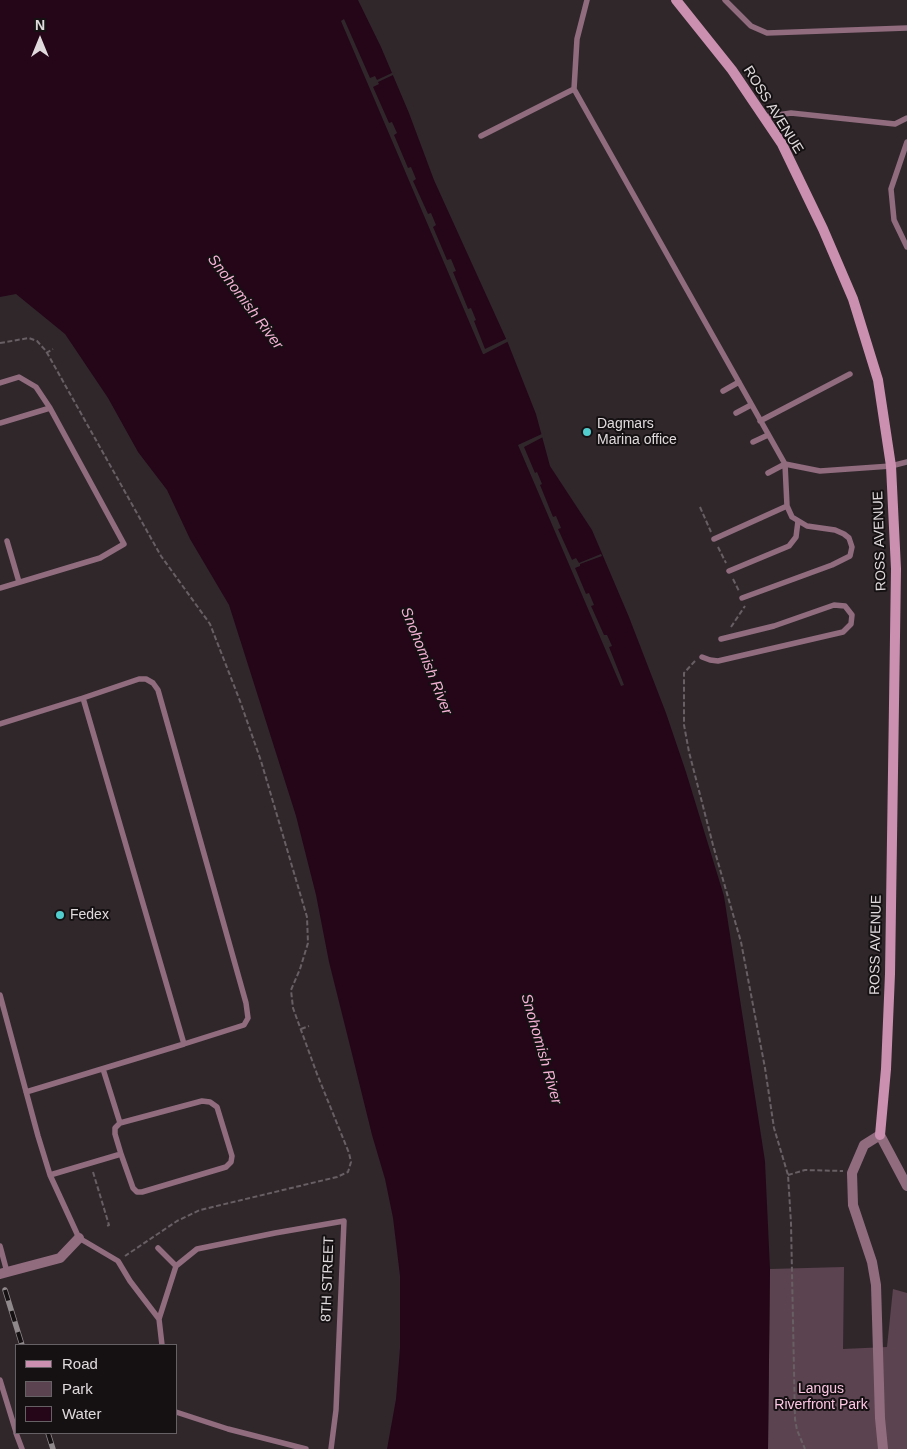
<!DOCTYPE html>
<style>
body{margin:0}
#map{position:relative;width:907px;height:1449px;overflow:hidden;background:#30272b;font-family:Arial,sans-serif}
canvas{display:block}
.legend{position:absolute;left:15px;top:1344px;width:162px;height:90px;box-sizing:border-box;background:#151113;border:1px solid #666164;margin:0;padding:6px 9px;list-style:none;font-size:15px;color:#e0dadd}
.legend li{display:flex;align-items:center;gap:10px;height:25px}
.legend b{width:25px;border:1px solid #666164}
.north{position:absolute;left:15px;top:15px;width:50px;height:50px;-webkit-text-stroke:4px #151113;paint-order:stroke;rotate:0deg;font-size:14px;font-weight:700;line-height:20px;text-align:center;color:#e0dadd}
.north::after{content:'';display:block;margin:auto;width:18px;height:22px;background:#e0dadd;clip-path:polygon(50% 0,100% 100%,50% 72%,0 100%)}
</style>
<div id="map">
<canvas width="907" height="1449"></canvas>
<ul class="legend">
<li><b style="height:6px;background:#cb90b0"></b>Road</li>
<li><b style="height:14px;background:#5c4350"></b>Park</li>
<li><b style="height:14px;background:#250619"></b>Water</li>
</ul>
<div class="north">N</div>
</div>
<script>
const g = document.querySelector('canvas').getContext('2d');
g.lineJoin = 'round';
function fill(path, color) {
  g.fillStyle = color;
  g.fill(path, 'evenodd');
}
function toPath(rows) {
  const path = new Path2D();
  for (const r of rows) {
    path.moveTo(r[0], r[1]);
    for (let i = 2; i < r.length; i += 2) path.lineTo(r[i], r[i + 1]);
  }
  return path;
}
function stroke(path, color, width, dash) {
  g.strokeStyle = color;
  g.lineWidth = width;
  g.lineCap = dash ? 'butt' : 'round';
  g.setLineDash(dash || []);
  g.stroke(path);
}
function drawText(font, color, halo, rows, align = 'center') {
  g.font = font + ' Arial,sans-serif';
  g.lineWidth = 4;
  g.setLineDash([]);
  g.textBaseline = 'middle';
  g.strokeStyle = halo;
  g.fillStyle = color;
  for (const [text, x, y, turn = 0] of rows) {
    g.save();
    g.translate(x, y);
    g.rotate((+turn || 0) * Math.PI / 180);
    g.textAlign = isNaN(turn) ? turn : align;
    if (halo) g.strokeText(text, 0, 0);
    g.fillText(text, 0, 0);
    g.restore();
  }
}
fill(toPath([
 [844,1267,843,1349,887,1347,893,1289,907,1293,907,1449,768,1449,770,1269]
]), '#5c4350');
fill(toPath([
 [0,0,358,0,381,47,409,113,434,180,508,343,536,414,550,466,592,530,629,617,666,713,686,772,724,896,765,1161,770,1269,768,1449,387,1449,396,1399,400,1348,400,1276,393,1218,385,1179,372,1135,351,1050,329,962,316,895,296,816,229,605,190,539,167,490,138,452,108,398,65,334,16,294,0,297]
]), '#250619');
fill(toPath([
 [344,19,370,78,375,76,377,80,394,72,395,74,378,82,379,84,373,87,389,123,392,122,397,133,394,135,408,168,411,167,416,179,413,181,428,214,431,213,436,225,433,227,447,260,451,259,456,271,453,272,468,309,471,308,476,320,474,321,485,349,508,338,509,341,484,354,483,354,341,21],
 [544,433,545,436,524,447,535,473,537,472,542,484,540,485,553,517,556,516,561,528,558,529,572,560,576,558,579,563,601,554,602,556,580,564,580,566,575,568,586,594,589,593,594,605,591,606,604,635,607,635,612,646,609,647,624,685,621,686,518,445]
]), '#30272b');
stroke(toPath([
 [0,343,29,338,37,341,46,351,161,556,210,624,240,701,261,761,307,917,308,943,300,969,291,990,293,1008,317,1074,349,1153,351,1162,348,1172,337,1177,200,1210,177,1221,125,1256],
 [46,353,53,349],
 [700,507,711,532],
 [718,547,726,563],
 [733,579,739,591],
 [731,627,745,606],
 [695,661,684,673,684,725,689,752,713,845,741,942,765,1068,774,1128,788,1175,791,1223,795,1419,797,1430,805,1449],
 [301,1029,309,1026],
 [93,1172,109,1225,105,1227],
 [788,1175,805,1170,843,1171]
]), '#675f63', 2, [5, 2.5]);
stroke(toPath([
 [587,0,577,39,574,89,785,464,820,471,891,466,907,462],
 [725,0,751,26,767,33,907,28],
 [764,117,791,113,895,124,907,118],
 [481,136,574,89],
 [907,142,891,189,894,220,907,247],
 [0,383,19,377,36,387,50,408,124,544,100,558,0,588],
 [723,391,739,382],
 [736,413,751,405],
 [760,421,850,374],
 [0,423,50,408],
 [753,442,768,435],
 [714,539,787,506],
 [7,541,19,582],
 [729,571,789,546,796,537,798,521],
 [742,598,832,565,850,556,852,547,849,538,844,534,835,530,807,526,792,517,787,506,785,464,768,473],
 [702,657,710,660,718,661,843,632,851,624,852,615,845,606,834,605,774,626,721,639],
 [83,698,139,679,146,679,153,683,158,690,246,1003,248,1018,244,1025,184,1044],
 [0,724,83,698,184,1044,26,1092],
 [0,995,38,1136,50,1175,79,1238,118,1261,130,1281,159,1319,162,1345],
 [103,1069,120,1123],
 [50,1175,121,1154,115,1134,115,1128,120,1123,202,1101,210,1102,217,1107,232,1156,231,1162,226,1167,142,1192,137,1192,133,1188,121,1154],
 [0,1246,7,1272],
 [158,1248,176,1266,197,1249,275,1233,344,1221,336,1410,331,1449],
 [159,1319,176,1266],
 [0,1380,16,1432],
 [176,1412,228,1429,306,1449],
 [16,1433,22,1449]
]), '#916c7f', 5.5);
stroke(toPath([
 [0,1274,60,1258,79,1238],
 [883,1449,880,1418,876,1285,872,1262,853,1205,852,1173,864,1145,880,1135,907,1186]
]), '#916c7f', 10);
stroke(toPath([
 [676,0,732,70,782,144,823,229,853,299,878,380,891,466,896,569,890,974,886,1069,880,1135]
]), '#cb90b0', 10);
const rail = toPath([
 [5,1290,22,1345],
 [48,1433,53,1449]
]);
stroke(rail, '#90898c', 5.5);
stroke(rail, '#151113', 4, [11]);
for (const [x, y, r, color] of [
 [587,432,5,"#52cdce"],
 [60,915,5,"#52cdce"]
]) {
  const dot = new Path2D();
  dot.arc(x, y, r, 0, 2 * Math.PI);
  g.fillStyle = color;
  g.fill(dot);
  stroke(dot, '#151113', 2);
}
drawText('14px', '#e0dadd', '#151113', [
 ["ROSS AVENUE",773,110,58],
 ["ROSS AVENUE",880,541,-92],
 ["ROSS AVENUE",876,945,-89],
 ["8TH STREET",328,1279,-88]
]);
drawText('14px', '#e0dadd', '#151113', [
 ["Dagmars",597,424],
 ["Marina office",597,440],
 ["Fedex",70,915]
], 'left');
drawText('14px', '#ffc7e4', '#151113', [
 ["Langus",821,1389],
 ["Riverfront Park",821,1405]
]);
drawText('italic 15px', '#f3b0d3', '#151113', [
 ["Snohomish River",245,302,53],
 ["Snohomish River",426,661,68],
 ["Snohomish River",541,1049,74]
]);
</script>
